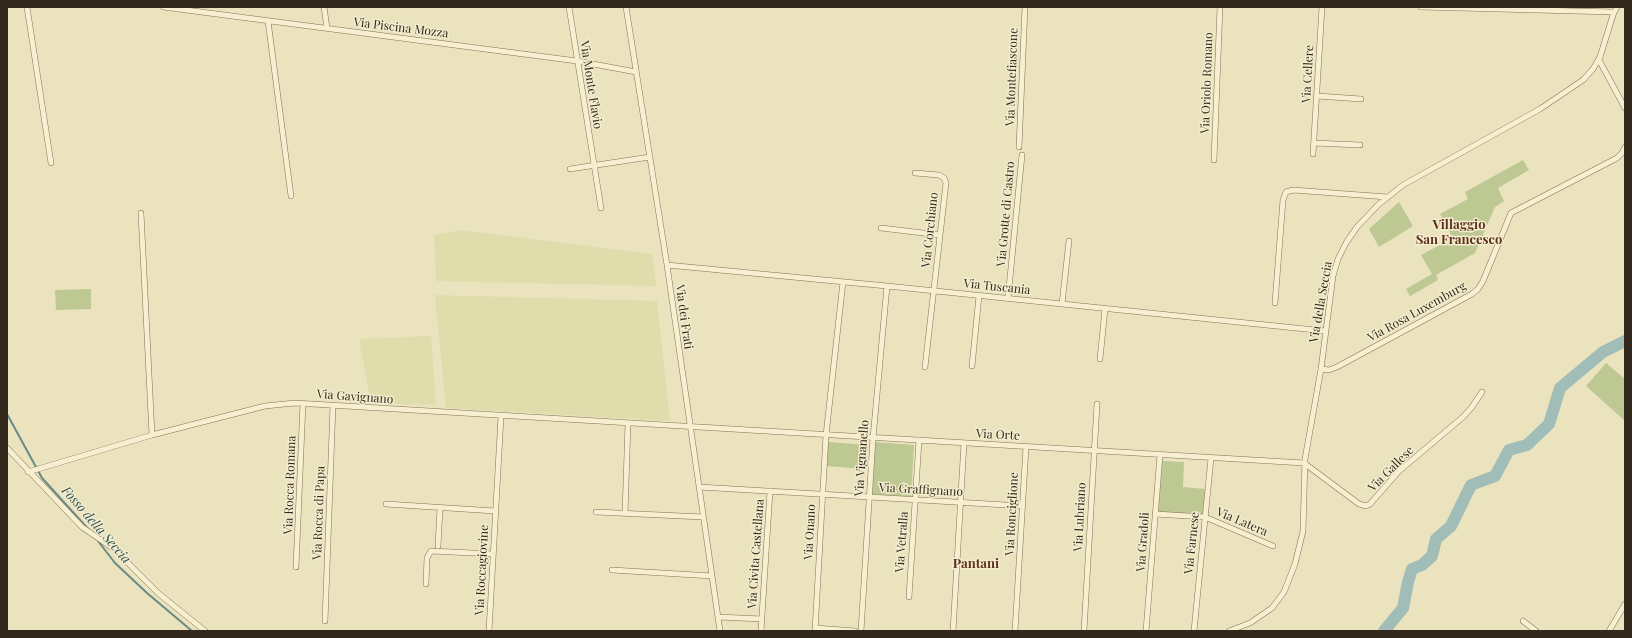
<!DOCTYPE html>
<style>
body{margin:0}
#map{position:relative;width:1632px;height:638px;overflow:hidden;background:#ebe2be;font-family:"Playfair Display",serif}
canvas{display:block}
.frame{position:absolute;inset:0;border:8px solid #32291c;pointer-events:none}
</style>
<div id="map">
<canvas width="1632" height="638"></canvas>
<div class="frame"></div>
</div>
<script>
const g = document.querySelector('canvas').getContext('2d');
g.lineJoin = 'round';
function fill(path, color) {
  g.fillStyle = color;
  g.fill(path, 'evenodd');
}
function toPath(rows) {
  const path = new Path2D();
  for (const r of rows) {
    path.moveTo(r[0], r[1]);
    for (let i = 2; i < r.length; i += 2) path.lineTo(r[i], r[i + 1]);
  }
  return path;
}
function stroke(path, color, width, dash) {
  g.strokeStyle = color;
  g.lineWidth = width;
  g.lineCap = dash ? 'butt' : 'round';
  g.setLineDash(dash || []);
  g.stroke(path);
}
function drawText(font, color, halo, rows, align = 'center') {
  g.font = font + ' "Playfair Display",serif';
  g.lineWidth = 3;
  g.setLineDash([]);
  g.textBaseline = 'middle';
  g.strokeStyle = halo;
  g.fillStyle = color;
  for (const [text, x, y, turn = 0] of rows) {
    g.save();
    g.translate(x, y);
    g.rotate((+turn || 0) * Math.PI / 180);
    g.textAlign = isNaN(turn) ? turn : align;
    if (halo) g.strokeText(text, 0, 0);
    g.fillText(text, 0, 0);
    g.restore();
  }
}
fill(toPath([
 [461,230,652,254,656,286,436,281,434,235],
 [435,295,657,301,670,421,446,408],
 [431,336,436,405,371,403,359,339]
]), '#e0ddac');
fill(toPath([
 [1523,160,1529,170,1498,188,1504,201,1495,207,1475,253,1436,275,1438,280,1410,296,1406,289,1432,274,1421,255,1453,238,1440,214,1468,199,1465,192],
 [1399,202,1413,226,1379,247,1369,229],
 [91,289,91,309,56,310,55,290],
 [1606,363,1625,379,1625,421,1586,386],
 [828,442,868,445,866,469,826,466],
 [875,442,914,445,911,497,871,494],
 [1162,461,1184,462,1183,487,1205,489,1203,516,1158,513]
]), '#bdc893');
stroke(toPath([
 [7,414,42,478,90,531],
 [98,541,115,563,147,593,192,631]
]), '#698a85', 2);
stroke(toPath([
 [1384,631,1403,608,1408,582,1412,569,1422,565,1432,556,1436,539,1451,526,1471,485,1495,476,1509,450,1527,445,1549,424,1560,388,1603,352,1625,341]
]), '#a1bdb8', 12);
const minor = toPath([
 [27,7,51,163],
 [163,7,577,61,636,72],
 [324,7,327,28],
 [569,7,601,208],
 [626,7,667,265,720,631],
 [1421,7,1614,12],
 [268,21,291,196],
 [1599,60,1625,108],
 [1317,96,1361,99],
 [1314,143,1360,145],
 [1019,147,1025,7],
 [1313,154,1322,7],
 [1214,160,1220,7],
 [570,169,650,157],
 [915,173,939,175,944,178,946,183,925,367],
 [141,213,152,435],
 [881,228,940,235],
 [667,265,887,286,1325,331],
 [1008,298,1022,155],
 [1275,303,1283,200,1286,192,1293,190,1387,197],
 [1062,304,1069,241],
 [1100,359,1105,309],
 [972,366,979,296],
 [1321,369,1329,370,1337,367,1472,294,1478,289,1483,281,1511,213,1617,158,1622,153,1625,147],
 [7,448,82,527,114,549,158,593,205,631],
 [28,472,152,435,265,406,295,403,1304,463,1359,504,1366,506,1370,504,1399,471,1463,417,1472,407,1482,392],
 [699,487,1023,506],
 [386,504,495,511],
 [596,512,703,517],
 [625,514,628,423],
 [1155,514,1205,517,1273,546],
 [438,546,440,508],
 [296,567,303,403],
 [612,570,712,576],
 [426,584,427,558,431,551,493,554],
 [909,597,919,440],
 [718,617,762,619],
 [325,621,333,405],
 [1523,621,1536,631],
 [815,628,855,631],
 [489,631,501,416],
 [761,631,770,491],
 [815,631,826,435,843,282],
 [861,631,873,438,887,286],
 [953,631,964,443],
 [1015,631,1026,447],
 [1084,631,1097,404],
 [1146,631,1160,455],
 [1194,631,1211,458],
 [1229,631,1250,623,1272,608,1284,592,1295,564,1303,531,1305,459,1321,369,1333,276,1338,259,1346,243,1357,227,1378,205,1403,185,1540,109,1583,80,1593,69,1600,57,1613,15,1617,7],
 [1609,631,1625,604]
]);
stroke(minor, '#827358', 6);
stroke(minor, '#f7efd0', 5);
drawText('12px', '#32291c', '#f3eccd', [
 ["Via Piscina Mozza",401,28,7],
 ["Via Cellere",1308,74,-87],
 ["Via Montefiascone",1012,77,-88],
 ["Via Oriolo Romano",1207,83,-88],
 ["Via Monte Flavio",591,85,81],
 ["Via Grotte di Castro",1006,214,-85],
 ["Via Corchiano",930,230,-84],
 ["Via Tuscania",997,287,6],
 ["Via della Seccia",1321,302,-80],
 ["Via Rosa Luxemburg",1417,312,-29],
 ["Via dei Frati",684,317,82],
 ["Via Gavignano",355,397,4],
 ["Via Orte",998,435,3],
 ["Via Vignanello",862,458,-86],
 ["Via Gallese",1391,469,-45],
 ["Via Rocca Romana",290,485,-88],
 ["Via Graffignano",921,490,3],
 ["Via Rocca di Papa",319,513,-88],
 ["Via Ronciglione",1012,514,-87],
 ["Via Lubriano",1080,517,-87],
 ["Via Latera",1242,522,23],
 ["Via Onano",810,532,-87],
 ["Via Vetralla",902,542,-86],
 ["Via Gradoli",1143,542,-86],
 ["Via Farnese",1192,543,-84],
 ["Via Civita Castellana",756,554,-86],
 ["Via Roccagiovine",482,570,-87]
]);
drawText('bold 13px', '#5d311d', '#f3eccd', [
 ["Villaggio",1459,225],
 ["San Francesco",1459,240],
 ["Pantani",976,564]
]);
drawText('italic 13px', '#2b5052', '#f3eccd', [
 ["Fosso della Seccia",96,525,49]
]);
</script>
